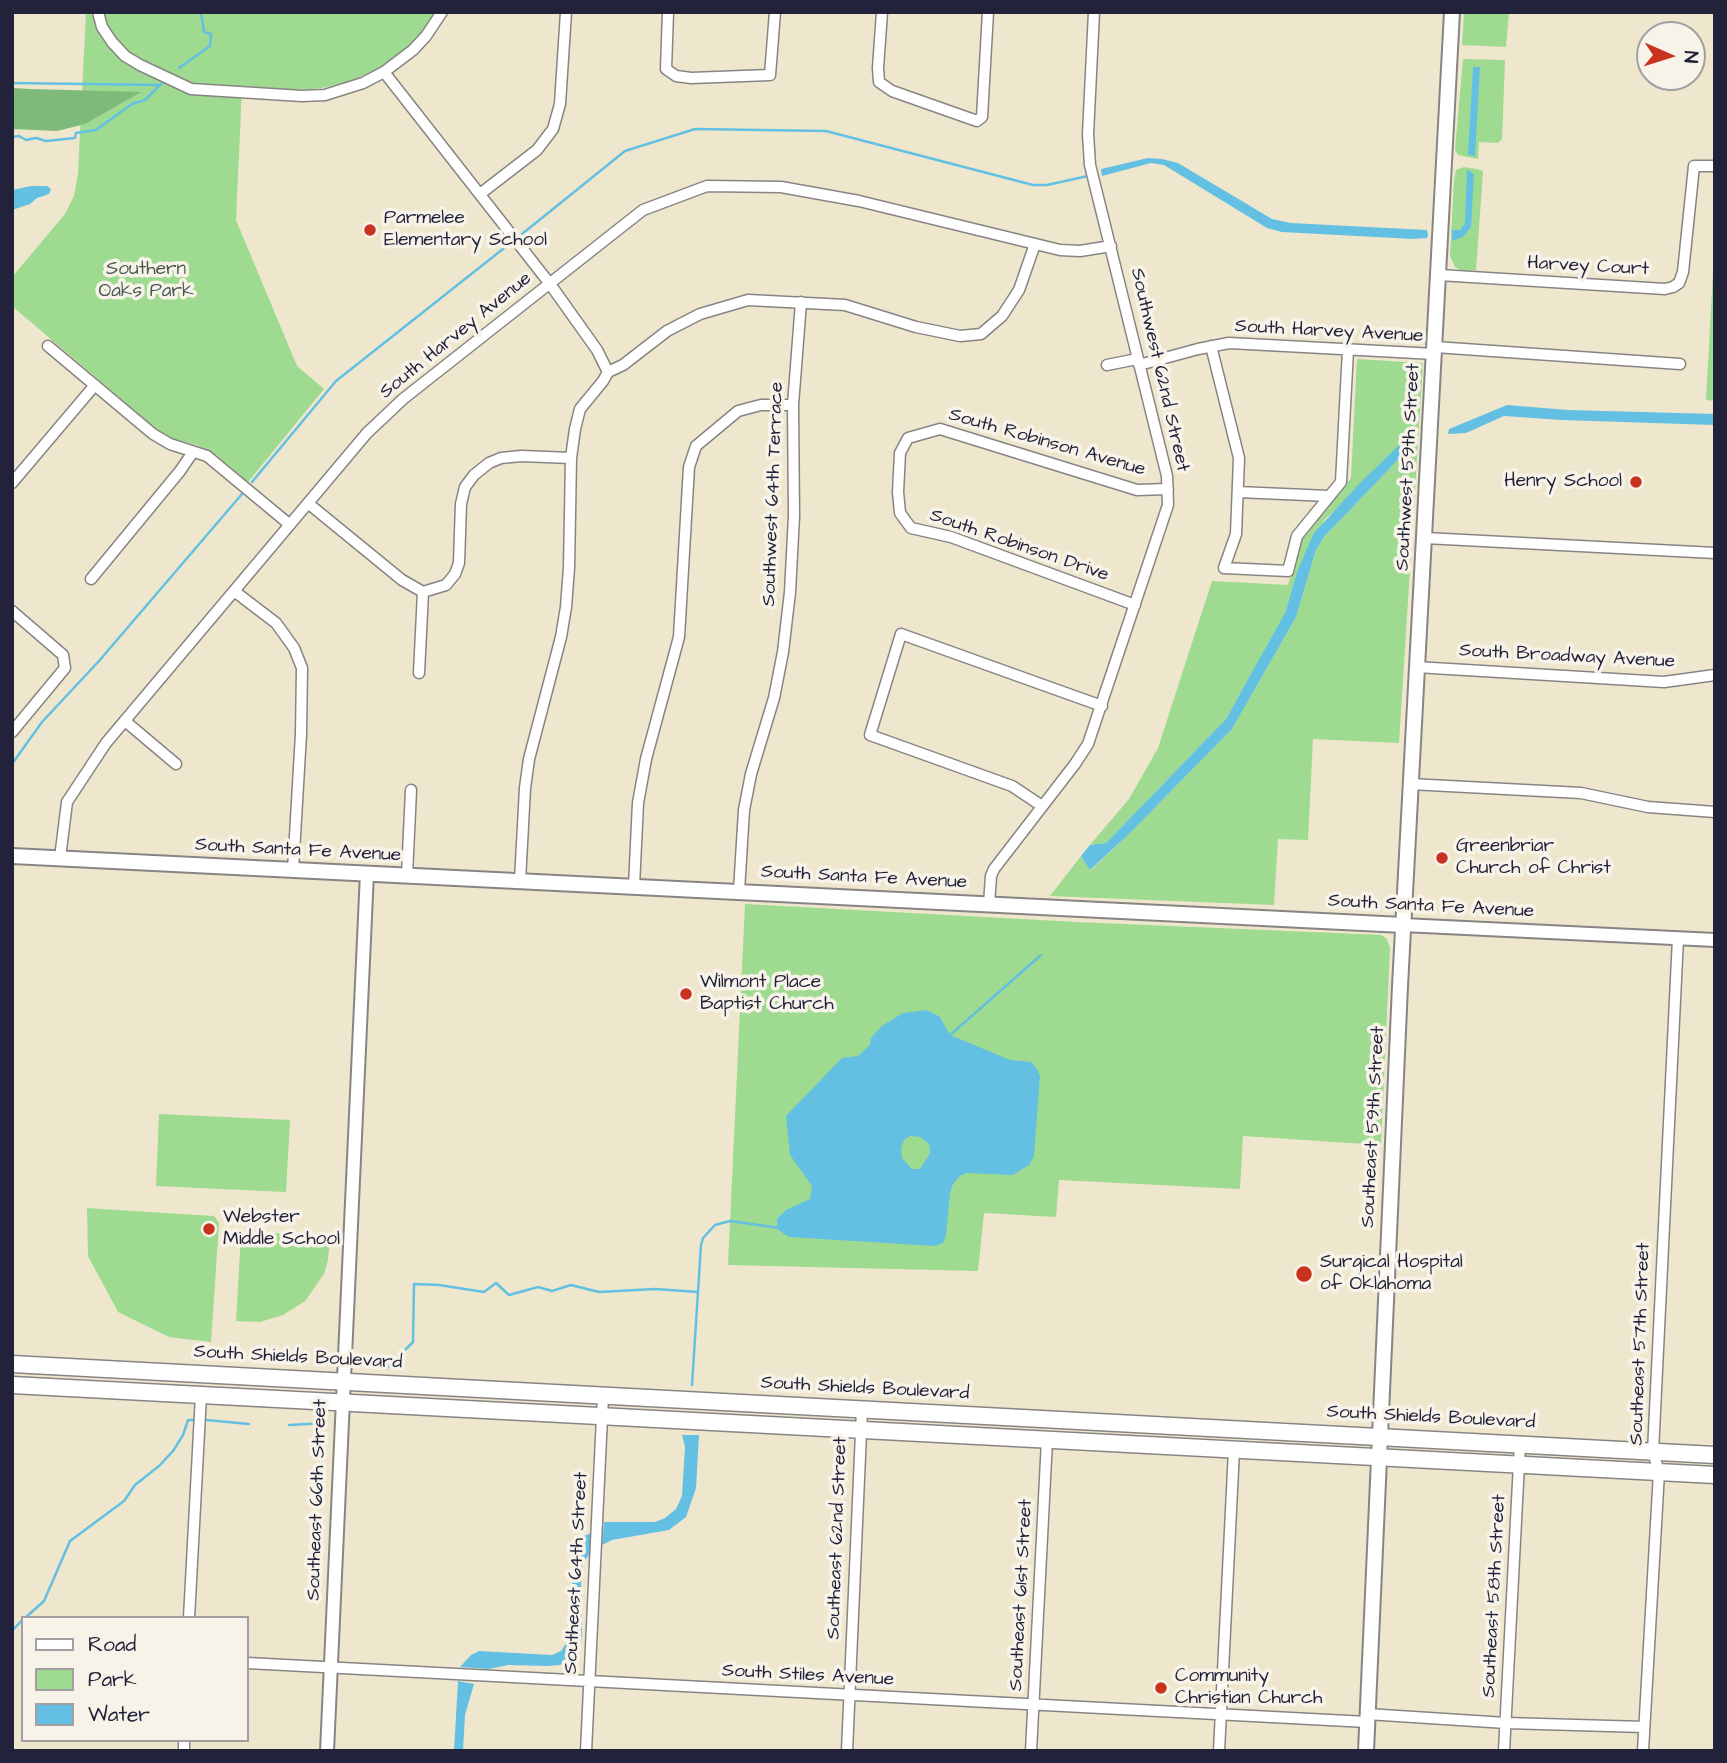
<!DOCTYPE html>
<style>
body{margin:0}
#map{position:relative;width:1727px;height:1763px;overflow:hidden;background:#eee7cd;font-family:"Architects Daughter",sans-serif}
canvas{display:block}
.frame{position:absolute;inset:0;border:14px solid #22223b;pointer-events:none}
.legend{position:absolute;left:21px;top:1616px;width:228px;height:126px;box-sizing:border-box;background:#f7f3e8;border:2px solid #a29fa3;margin:0;padding:9px 12px;list-style:none;font-size:21px;color:#22223b}
.legend li{display:flex;align-items:center;gap:14px;height:35px}
.legend b{width:35px;border:2px solid #a29fa3}
.north{position:absolute;left:1636px;top:21px;width:70px;height:70px;box-sizing:border-box;background:#f7f3e8;border:2px solid #a29fa3;border-radius:50%;rotate:93deg;font-size:19px;font-weight:700;line-height:28px;text-align:center;color:#22223b}
.north::after{content:'';display:block;margin:auto;width:24px;height:32px;background:#c8321e;clip-path:polygon(50% 0,100% 100%,50% 72%,0 100%)}
</style>
<div id="map">
<canvas width="1727" height="1763"></canvas>
<div class="frame"></div>
<ul class="legend">
<li><b style="height:9px;background:#fff"></b>Road</li>
<li><b style="height:19px;background:#9eda8f"></b>Park</li>
<li><b style="height:19px;background:#64c0e2"></b>Water</li>
</ul>
<div class="north">N</div>
</div>
<script>
const g = document.querySelector('canvas').getContext('2d');
g.lineJoin = 'round';
function fill(path, color) {
  g.fillStyle = color;
  g.fill(path, 'evenodd');
}
function toPath(rows) {
  const path = new Path2D();
  for (const r of rows) {
    path.moveTo(r[0], r[1]);
    for (let i = 2; i < r.length; i += 2) path.lineTo(r[i], r[i + 1]);
  }
  return path;
}
function stroke(path, color, width, dash) {
  g.strokeStyle = color;
  g.lineWidth = width;
  g.lineCap = dash ? 'butt' : 'round';
  g.setLineDash(dash || []);
  g.stroke(path);
}
function drawText(font, color, halo, rows, align = 'center') {
  g.font = font + ' "Architects Daughter",sans-serif';
  g.lineWidth = 7;
  g.setLineDash([]);
  g.textBaseline = 'middle';
  g.strokeStyle = halo;
  g.fillStyle = color;
  for (const [text, x, y, turn = 0] of rows) {
    g.save();
    g.translate(x, y);
    g.rotate((+turn || 0) * Math.PI / 180);
    g.textAlign = isNaN(turn) ? turn : align;
    if (halo) g.strokeText(text, 0, 0);
    g.fillText(text, 0, 0);
    g.restore();
  }
}
fill(toPath([
 [86,12,436,12,418,37,401,53,381,68,350,81,322,88,300,90,242,88,236,220,297,366,324,389,248,482,216,455,197,445,174,439,159,431,12,306,12,277,65,214,74,196,78,173],
 [1464,12,1509,12,1506,47,1462,45],
 [1463,59,1505,60,1502,139,1498,143,1479,142,1478,159,1458,155,1455,150],
 [1464,167,1481,170,1483,172,1476,270,1463,271,1455,267,1450,256,1454,180,1456,170],
 [1715,236,1715,401,1706,400],
 [1357,359,1423,363,1399,743,1313,739,1308,840,1278,839,1274,905,1050,896,1081,856,1091,870,1129,834,1232,729,1296,617,1316,550,1324,537,1413,444,1325,519,1297,572,1285,613,1275,634,1226,719,1106,843,1090,845,1129,799,1158,748,1212,581,1288,585,1302,540,1351,478],
 [745,904,1077,922,1381,935,1386,938,1390,947,1381,1145,1243,1136,1240,1189,1059,1180,1056,1217,984,1213,978,1271,728,1265],
 [159,1114,290,1120,286,1192,156,1186],
 [87,1208,214,1216,219,1223,211,1342,169,1337,118,1312,88,1256],
 [250,1232,330,1236,328,1260,324,1274,305,1301,283,1315,260,1322,236,1321,241,1236]
]), '#9eda8f');
fill(toPath([
 [12,88,31,89,141,92,85,124,57,131,12,129]
]), '#7eba7a');
fill(toPath([
 [1473,67,1480,67,1475,156,1468,155],
 [1148,158,1162,159,1178,163,1272,219,1291,223,1427,230,1428,235,1427,238,1413,239,1282,232,1267,228,1164,165,1151,163,1102,176,1101,169],
 [1467,170,1474,174,1471,227,1463,237,1452,241,1452,230,1460,230,1465,223],
 [31,186,47,186,51,189,49,194,37,198,30,204,12,210,12,190],
 [1507,405,1568,410,1715,414,1715,425,1561,420,1504,416,1466,433,1448,434,1449,429],
 [1409,439,1413,444,1324,537,1316,550,1296,617,1232,729,1129,834,1090,870,1081,856,1090,845,1106,843,1226,719,1285,613,1297,572,1314,533,1360,483,1398,446],
 [927,1010,940,1017,950,1035,1010,1060,1031,1062,1037,1069,1040,1076,1034,1156,1029,1165,1013,1175,966,1173,960,1176,953,1184,950,1193,946,1235,943,1243,935,1246,789,1237,777,1229,777,1219,786,1210,810,1199,812,1186,790,1155,786,1116,842,1058,858,1056,870,1045,871,1038,882,1026,903,1013],
 [910,1136,920,1137,929,1144,930,1153,920,1169,912,1169,902,1158,901,1148,904,1140],
 [682,1435,699,1435,696,1488,686,1517,669,1530,612,1540,602,1545,604,1522,655,1522,665,1518,676,1509,682,1496,685,1447],
 [593,1532,591,1553,584,1561,581,1569,582,1636,579,1651,573,1659,560,1665,547,1666,508,1665,489,1669,460,1667,471,1655,479,1651,552,1655,561,1651,569,1639,574,1553,584,1536],
 [458,1681,474,1684,465,1715,463,1751,454,1751]
]), '#64c0e2');
stroke(toPath([
 [179,68,210,46,211,34,204,32,201,12],
 [12,83,159,85],
 [12,137,19,136,26,140,36,138,46,141,75,138,76,133,96,130,132,104,145,100,162,83],
 [522,234,625,151,695,129,826,131,1033,185,1047,185,1088,176],
 [252,482,336,381,508,245],
 [12,764,42,722,99,661,242,494],
 [949,1036,1041,955],
 [386,1369,413,1342,414,1284,439,1285,484,1292,496,1283,509,1295,538,1287,552,1291,571,1285,599,1292,655,1289,698,1292],
 [692,1385,701,1245,703,1238,715,1225,730,1221,780,1228],
 [206,1420,249,1424],
 [289,1425,327,1423],
 [25,1618,44,1601,70,1541,124,1501,135,1485,159,1466,173,1451,183,1435,188,1420,193,1420],
 [12,1631,23,1619]
]), '#64c0e2', 2.5);
const minor = toPath([
 [98,12,102,27,112,42,125,56,140,65,191,89,302,96,325,95,363,83,384,72],
 [442,12,426,36,413,50,384,72,550,284,597,350,608,372,603,381,580,409,575,429,571,458,569,568,566,607,561,637,529,759,525,788,520,881],
 [668,12,666,69,676,76,691,78,770,75,775,12],
 [882,12,878,68,879,82,892,91,977,121,982,117,988,12],
 [480,194,537,150,553,129,560,104,566,12],
 [1439,275,1665,289,1673,287,1679,283,1683,272,1694,166,1715,166],
 [48,346,153,434,170,444,207,456,289,524],
 [1211,346,1239,458,1236,534,1224,568,1288,571,1297,536,1341,482,1348,350],
 [1435,347,1680,364],
 [1107,365,1137,359],
 [1139,365,1198,349,1229,343,1435,354],
 [608,372,623,365,667,331,700,314,748,300,845,305,916,327,960,336,981,334,1002,316,1019,290,1035,244],
 [12,483,95,385],
 [1238,492,1329,496],
 [309,504,402,580,423,592,446,585,455,574,459,563,461,504,465,487,474,475,489,463,501,458,521,456,571,458],
 [1425,538,1715,553],
 [91,579,180,471,193,452],
 [234,591,276,623,294,648,302,668,301,734,293,870],
 [1135,605,951,537,911,528,900,513,898,492,900,453,908,438,940,429,1137,490,1168,489],
 [12,611,63,655,65,668,12,732],
 [1416,667,1664,682,1715,675],
 [419,673,423,592],
 [125,721,176,764],
 [1410,784,1581,793,1648,807,1715,812],
 [1042,806,1012,786,870,735,901,634,1102,706],
 [60,858,67,802,106,743,367,433,403,399,643,210,707,186,781,187,859,201,1060,250,1080,251,1111,246],
 [407,875,411,790],
 [634,886,638,803,646,759,679,637,689,467,696,446,738,411,761,405,793,405],
 [739,891,744,810,751,774,774,698,783,652,790,592,794,516,793,405,801,302],
 [989,904,991,876,994,869,1075,764,1088,744,1168,505,1167,476,1090,165,1088,134,1094,12],
 [189,1618,201,1395],
 [247,1663,1367,1722],
 [1367,1714,1506,1723,1644,1727],
 [184,1751,184,1740],
 [586,1751,603,1396],
 [847,1751,862,1410],
 [1031,1751,1047,1440],
 [1219,1751,1234,1450],
 [1504,1751,1520,1444],
 [1643,1751,1659,1472,1653,1452,1678,938]
]);
const tertiary = toPath([
 [1403,925,1715,940],
 [327,1751,367,873]
]);
const secondary = toPath([
 [12,856,1403,925],
 [1366,1751,1400,986,1452,12]
]);
const primary = toPath([
 [12,1364,1715,1455],
 [12,1385,1715,1475]
]);
stroke(minor, '#888484', 13);
stroke(tertiary, '#888484', 16);
stroke(secondary, '#888484', 18);
stroke(primary, '#888484', 19);
stroke(minor, '#fff', 10);
stroke(tertiary, '#fff', 12);
stroke(secondary, '#fff', 14);
stroke(primary, '#fff', 16);
for (const [x, y, r, color] of [
 [370,230,7,"#c8321e"],
 [1636,482,7,"#c8321e"],
 [1442,858,7,"#c8321e"],
 [686,994,7,"#c8321e"],
 [209,1229,7,"#c8321e"],
 [1304,1274,9,"#c8321e"],
 [1161,1688,7,"#c8321e"]
]) {
  const dot = new Path2D();
  dot.arc(x, y, r, 0, 2 * Math.PI);
  g.fillStyle = color;
  g.fill(dot);
  stroke(dot, '#f7f3e8', 2.5);
}
drawText('19px', '#22223b', '#f7f3e8', [
 ["Parmelee",384,219],
 ["Elementary School",384,241],
 ["Henry School",1622,482,"right"],
 ["Greenbriar",1456,847],
 ["Church of Christ",1456,869],
 ["Wilmont Place",700,983],
 ["Baptist Church",700,1005],
 ["Webster",223,1218],
 ["Middle School",223,1240],
 ["Surgical Hospital",1320,1263],
 ["of Oklahoma",1320,1285],
 ["Community",1175,1677],
 ["Christian Church",1175,1699]
], 'left');
drawText('19px', '#22223b', '#f7f3e8', [
 ["Harvey Court",1588,267,3],
 ["South Harvey Avenue",1329,332,3],
 ["South Harvey Avenue",456,336,-39],
 ["Southwest 62nd Street",1159,370,77],
 ["South Robinson Avenue",1047,443,16],
 ["Southwest 59th Street",1409,467,-87],
 ["Southwest 64th Terrace",774,494,-88],
 ["South Robinson Drive",1019,546,19],
 ["South Broadway Avenue",1567,657,3],
 ["South Santa Fe Avenue",298,851,3],
 ["South Santa Fe Avenue",864,878,3],
 ["South Santa Fe Avenue",1431,907,3],
 ["Southeast 59th Street",1374,1127,-87],
 ["Southeast 57th Street",1641,1344,-88],
 ["South Shields Boulevard",298,1358,3],
 ["South Shields Boulevard",865,1389,3],
 ["South Shields Boulevard",1431,1418,3],
 ["Southeast 66th Street",318,1500,-88],
 ["Southeast 62nd Street",838,1538,-88],
 ["Southeast 64th Street",577,1573,-87],
 ["Southeast 61st Street",1022,1595,-87],
 ["Southeast 58th Street",1495,1596,-87],
 ["South Stiles Avenue",808,1676,3]
]);
drawText('19px', '#475954', '#f7f3e8', [
 ["Southern",146,270],
 ["Oaks Park",146,292]
]);
</script>
